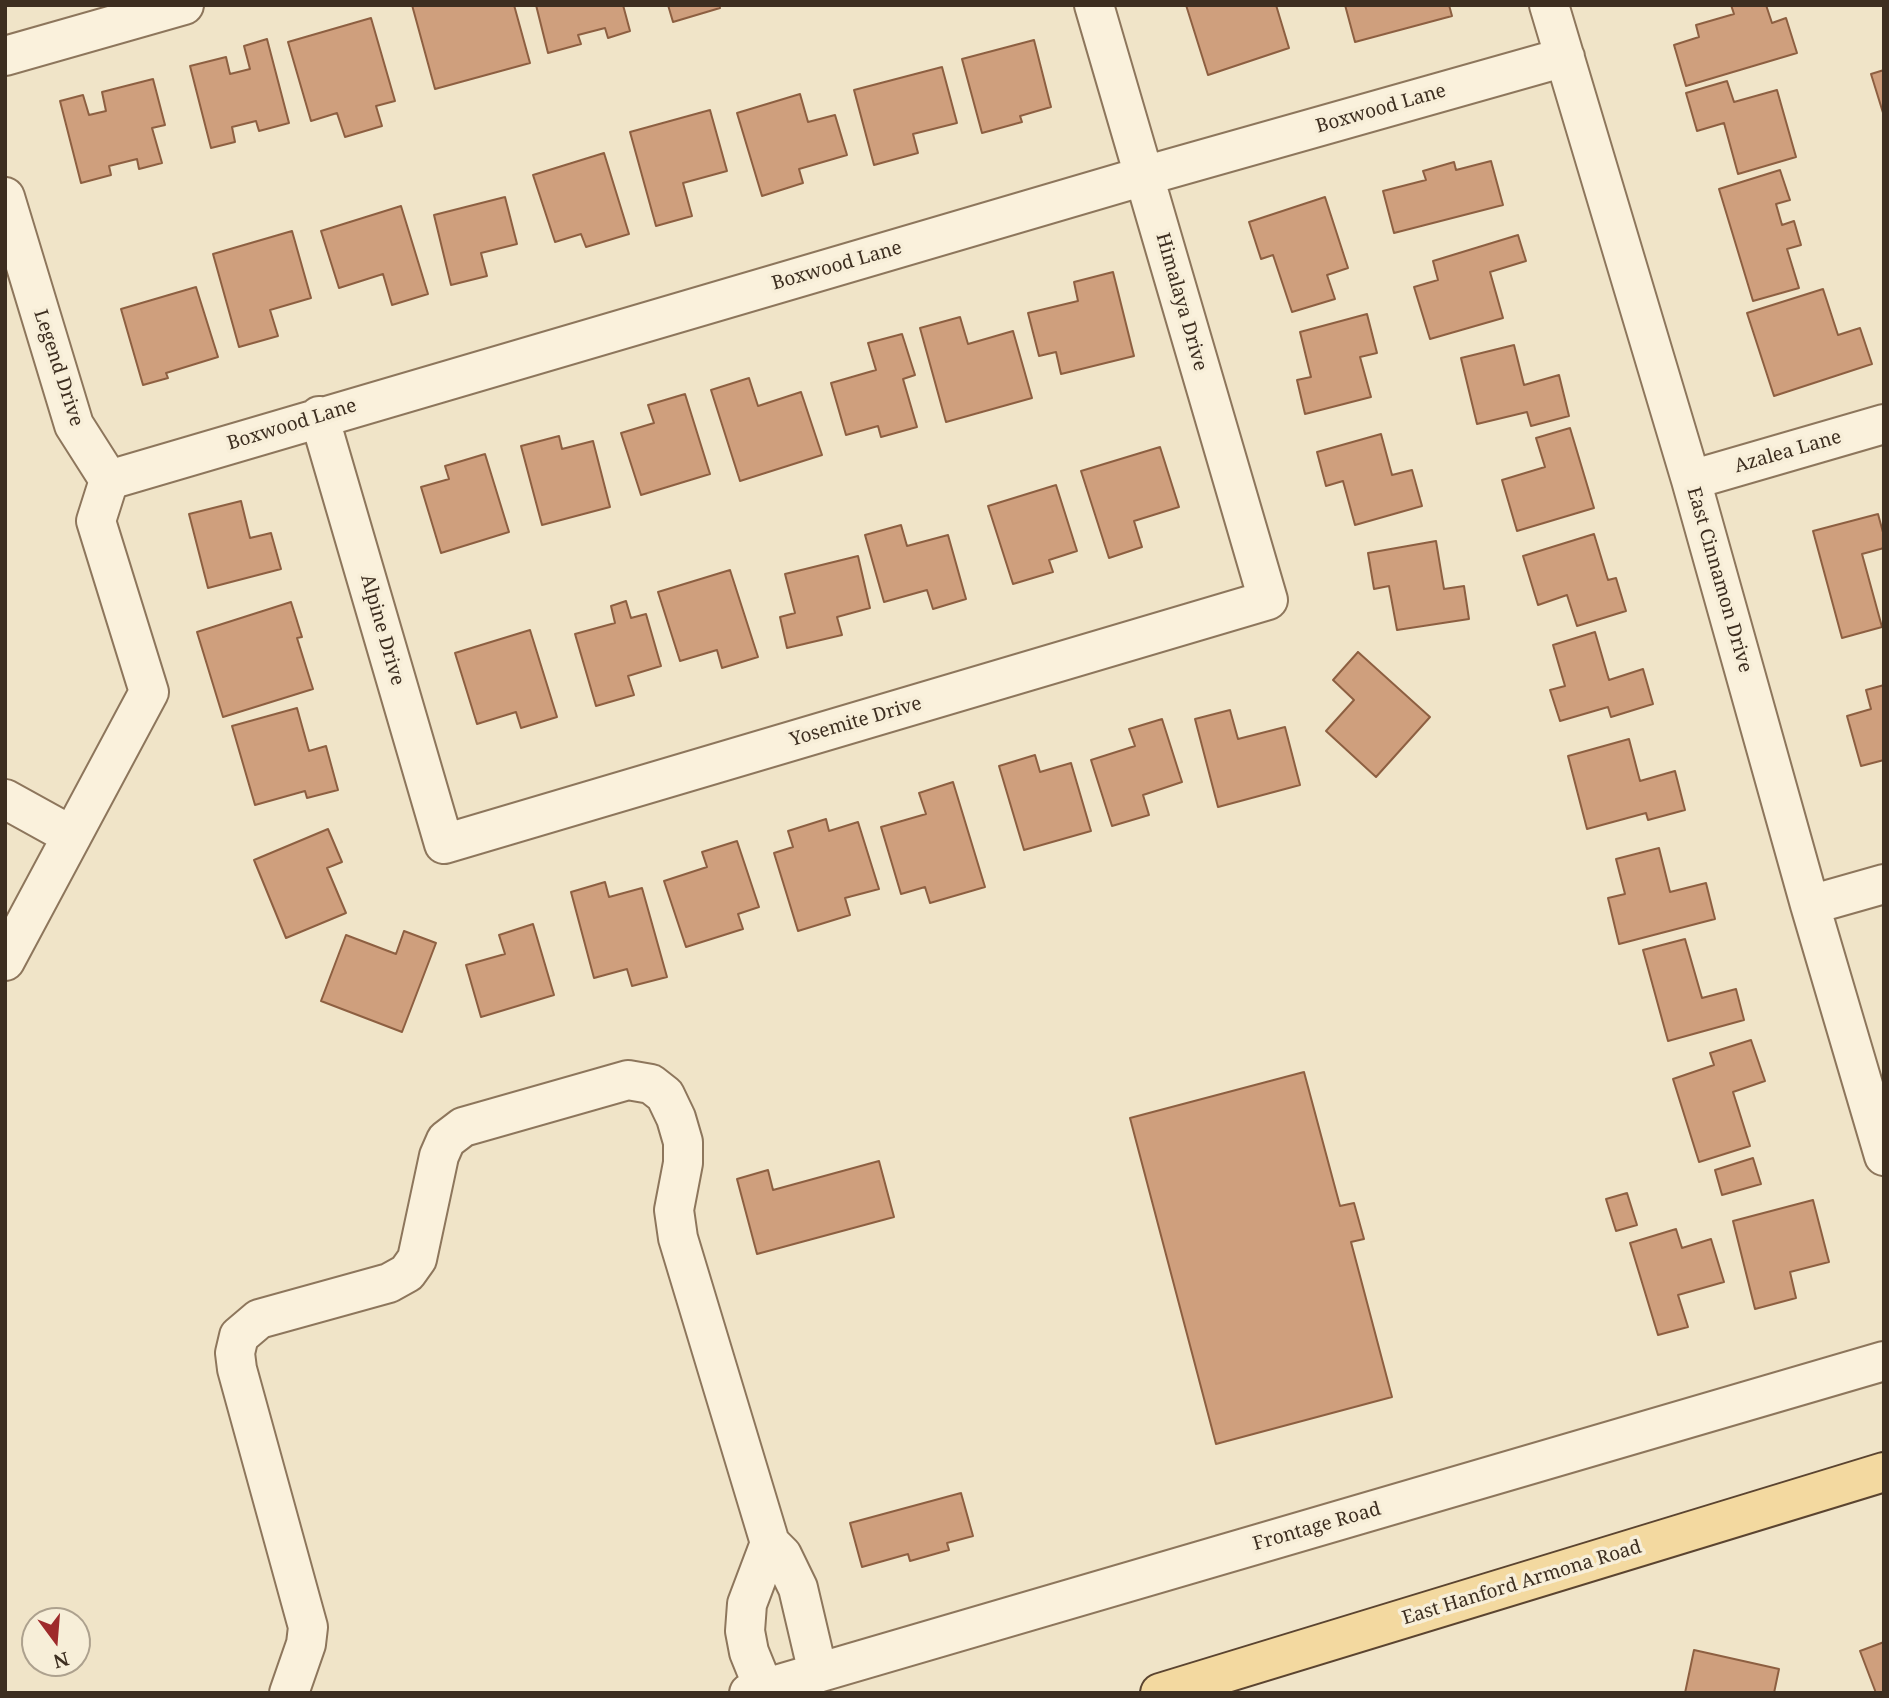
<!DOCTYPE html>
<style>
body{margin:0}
#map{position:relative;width:1889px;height:1698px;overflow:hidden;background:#f0e4c8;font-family:"Noto Serif",serif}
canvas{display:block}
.frame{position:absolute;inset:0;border:7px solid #3d2e20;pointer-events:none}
.north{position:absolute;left:21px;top:1607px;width:70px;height:70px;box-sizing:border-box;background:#f7eed8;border:2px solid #ada18e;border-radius:50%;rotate:164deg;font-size:19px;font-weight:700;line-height:28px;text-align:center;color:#3d2e20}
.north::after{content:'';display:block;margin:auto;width:24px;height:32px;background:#9e2a2b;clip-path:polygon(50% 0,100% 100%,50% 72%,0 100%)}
</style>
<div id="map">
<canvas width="1889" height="1698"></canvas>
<div class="frame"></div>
<div class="north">N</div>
</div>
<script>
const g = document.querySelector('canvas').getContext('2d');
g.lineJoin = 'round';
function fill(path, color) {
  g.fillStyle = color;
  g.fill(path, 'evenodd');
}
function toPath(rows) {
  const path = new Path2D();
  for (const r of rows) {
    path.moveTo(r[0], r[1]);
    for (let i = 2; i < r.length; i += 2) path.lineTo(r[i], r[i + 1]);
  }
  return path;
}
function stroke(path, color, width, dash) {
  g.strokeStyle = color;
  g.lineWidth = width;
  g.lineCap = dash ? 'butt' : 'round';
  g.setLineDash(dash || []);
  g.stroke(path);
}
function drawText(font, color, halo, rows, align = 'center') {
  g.font = font + ' "Noto Serif",serif';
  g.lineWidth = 7;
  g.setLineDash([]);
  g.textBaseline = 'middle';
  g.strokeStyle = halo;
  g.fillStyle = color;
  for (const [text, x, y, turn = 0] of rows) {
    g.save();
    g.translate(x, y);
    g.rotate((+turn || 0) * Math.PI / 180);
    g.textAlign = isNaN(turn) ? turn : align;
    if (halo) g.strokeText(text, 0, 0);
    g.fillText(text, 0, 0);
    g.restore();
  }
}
const building = toPath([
 [412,5,514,5,530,63,435,89,412,5],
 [536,5,623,5,630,31,608,38,605,28,578,35,581,44,548,53,536,5],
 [668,5,719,5,720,8,673,22,668,5],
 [1186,5,1276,5,1289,48,1208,75,1186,5],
 [1345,5,1449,5,1452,16,1355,42,1345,5],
 [1731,5,1766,5,1772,23,1786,18,1797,53,1686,86,1674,45,1699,37,1696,25,1734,14,1731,5],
 [371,18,395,101,376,106,382,126,345,137,337,113,311,121,288,42,371,18],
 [267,39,289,123,259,131,256,121,232,127,235,142,211,148,190,66,226,57,230,74,250,69,244,46,267,39],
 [1034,40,1051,107,1020,116,1022,122,982,133,962,59,1034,40],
 [942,67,957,123,913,134,918,153,874,165,854,90,942,67],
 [1884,70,1884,116,1871,74,1884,70],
 [153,79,165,125,152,128,162,163,139,169,137,159,109,166,111,175,81,183,60,101,83,95,89,115,106,111,102,92,153,79],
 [1727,81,1734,102,1777,90,1796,157,1738,174,1724,123,1697,131,1686,93,1727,81],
 [800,94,808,122,835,115,847,155,799,169,803,183,762,196,737,113,800,94],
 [710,110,727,171,683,183,692,216,656,226,630,132,710,110],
 [604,153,629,234,586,247,581,234,555,242,533,175,604,153],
 [1491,161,1503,205,1394,233,1383,191,1426,180,1423,171,1454,162,1456,170,1491,161],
 [1780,170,1790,200,1776,204,1782,225,1794,221,1801,245,1787,249,1799,288,1753,301,1719,189,1780,170],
 [505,197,517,244,481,253,487,276,451,285,434,215,505,197],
 [1325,197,1348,268,1327,275,1335,299,1292,312,1273,255,1261,259,1249,222,1325,197],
 [401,206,428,294,392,305,383,274,339,288,321,231,401,206],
 [292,231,311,298,270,310,278,336,239,347,213,254,292,231],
 [1518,235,1526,261,1490,272,1503,318,1430,339,1414,287,1438,280,1433,261,1518,235],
 [1113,272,1134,356,1061,374,1056,352,1039,356,1028,313,1078,301,1074,282,1113,272],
 [196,287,218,357,166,373,168,378,143,385,121,309,196,287],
 [1823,289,1838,335,1860,328,1872,364,1774,396,1747,313,1823,289],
 [1367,314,1377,353,1360,357,1371,397,1305,414,1297,380,1311,377,1300,332,1367,314],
 [960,317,968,344,1013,331,1032,398,946,422,920,328,960,317],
 [902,334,915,375,903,379,917,427,881,437,878,426,846,435,831,383,876,370,868,343,902,334],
 [1514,345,1524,385,1559,375,1569,416,1531,426,1527,412,1477,424,1461,358,1514,345],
 [749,378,758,406,801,392,822,455,740,481,711,390,749,378],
 [685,394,710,474,641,495,621,433,654,423,648,405,685,394],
 [1570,428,1594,508,1517,531,1502,480,1545,467,1536,438,1570,428],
 [1381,434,1392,475,1412,470,1422,506,1355,525,1343,481,1326,486,1317,452,1381,434],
 [559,436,562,449,593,441,610,507,542,525,521,446,559,436],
 [1160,447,1179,507,1134,521,1142,547,1109,558,1081,471,1160,447],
 [485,454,509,532,441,553,421,487,449,479,445,466,485,454],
 [1056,485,1077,551,1049,560,1053,572,1013,584,988,506,1056,485],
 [241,501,250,538,271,533,281,569,208,588,189,514,241,501],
 [1878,514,1884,536,1884,548,1862,554,1882,627,1842,638,1813,531,1878,514],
 [901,525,907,546,948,535,966,599,933,609,927,590,884,602,865,535,901,525],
 [1594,534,1608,580,1616,578,1626,611,1577,626,1567,595,1538,605,1523,556,1594,534],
 [1436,541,1444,589,1464,586,1469,619,1397,630,1389,586,1374,589,1368,553,1436,541],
 [858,556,870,608,837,617,842,635,787,648,780,617,795,613,785,574,858,556],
 [730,570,758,657,722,668,717,650,680,661,658,592,730,570],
 [626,601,631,618,646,614,661,666,628,676,634,695,596,706,575,634,615,623,611,606,626,601],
 [291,602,302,637,297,638,313,689,223,717,197,632,291,602],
 [530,630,557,717,521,728,516,712,477,724,455,653,530,630],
 [1595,632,1609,680,1643,669,1653,704,1611,717,1608,707,1560,721,1550,690,1565,686,1553,645,1595,632],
 [1358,652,1430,717,1376,777,1326,731,1354,700,1333,680,1358,652],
 [1884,685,1884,760,1861,766,1847,716,1871,709,1866,690,1884,685],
 [297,708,309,751,326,746,338,790,307,798,305,791,255,805,232,726,297,708],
 [1230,710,1238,739,1285,727,1300,785,1218,807,1195,719,1230,710],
 [1162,719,1182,782,1143,795,1149,815,1112,826,1091,760,1135,746,1129,729,1162,719],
 [1629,739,1640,781,1675,771,1685,810,1648,820,1646,813,1587,829,1568,756,1629,739],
 [1035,755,1040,772,1071,763,1091,831,1024,850,999,766,1035,755],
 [953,782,985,887,930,903,925,887,901,894,881,827,926,814,919,793,953,782],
 [826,819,829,831,858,822,879,889,845,898,850,915,798,931,774,853,793,847,788,831,826,819],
 [328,829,342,862,327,868,346,913,286,938,254,860,328,829],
 [737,841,759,907,738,914,743,929,686,947,664,881,707,867,702,852,737,841],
 [1659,848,1670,892,1706,883,1715,919,1619,944,1608,898,1625,894,1616,859,1659,848],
 [605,882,609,897,642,888,667,977,632,986,627,969,594,978,571,892,605,882],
 [533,924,554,995,481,1017,466,965,505,954,499,935,533,924],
 [404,931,436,943,402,1032,321,1001,346,935,396,954,404,931],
 [1685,939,1702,998,1736,989,1744,1020,1668,1041,1643,950,1685,939],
 [1751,1040,1765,1081,1733,1092,1750,1146,1699,1162,1673,1079,1714,1065,1710,1053,1751,1040],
 [1304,1072,1340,1206,1354,1203,1364,1239,1351,1242,1392,1397,1216,1444,1130,1118,1304,1072],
 [1753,1158,1761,1184,1722,1195,1715,1170,1753,1158],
 [879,1161,894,1217,757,1254,737,1179,768,1170,773,1190,879,1161],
 [1627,1193,1637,1225,1616,1231,1606,1199,1627,1193],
 [1813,1200,1829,1262,1790,1272,1796,1298,1755,1309,1733,1221,1813,1200],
 [1676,1229,1682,1248,1711,1239,1724,1282,1678,1295,1688,1327,1658,1335,1630,1243,1676,1229],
 [961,1493,973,1536,947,1543,949,1550,910,1561,908,1554,862,1567,850,1523,961,1493],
 [1884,1642,1884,1693,1876,1693,1860,1651,1884,1642],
 [1694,1650,1779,1669,1774,1693,1685,1693,1694,1650]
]);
fill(building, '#cf9f7d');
stroke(building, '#8d5f41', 2);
const minor = toPath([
 [1549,5,1691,480,1810,905,1884,1156],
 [5,56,184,5],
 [5,197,74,425,109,480,96,521,149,692,5,961],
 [319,416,444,844,1268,600,1094,5],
 [109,480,1144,176,1565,57],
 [1691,480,1884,424],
 [5,799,72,836],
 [1810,905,1884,884],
 [764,1689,749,1652,745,1631,747,1604,770,1543],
 [289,1693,306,1644,308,1627,237,1369,235,1353,239,1336,259,1319,389,1283,407,1273,417,1259,439,1156,446,1140,463,1127,628,1080,651,1084,665,1095,676,1118,683,1142,683,1163,674,1210,678,1238,770,1543,782,1555,798,1588,818,1673],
 [749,1693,1884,1361]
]);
const major = toPath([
 [1160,1693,1884,1472]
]);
stroke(minor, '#8d765c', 42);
stroke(major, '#5b4430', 42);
stroke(minor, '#faf1dc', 38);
stroke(major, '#f3d9a0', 38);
drawText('19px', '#3d2e20', '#f7eed8', [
 ["Boxwood Lane",1381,109,-16],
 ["Boxwood Lane",837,266,-16],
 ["Himalaya Drive",1181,302,74],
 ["Legend Drive",58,368,72],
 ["Boxwood Lane",292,425,-17],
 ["Azalea Lane",1788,452,-16],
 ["East Cinnamon Drive",1719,580,74],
 ["Alpine Drive",382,630,74],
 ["Yosemite Drive",856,722,-16],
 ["Frontage Road",1317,1527,-16],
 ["East Hanford Armona Road",1522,1583,-17]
]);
</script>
